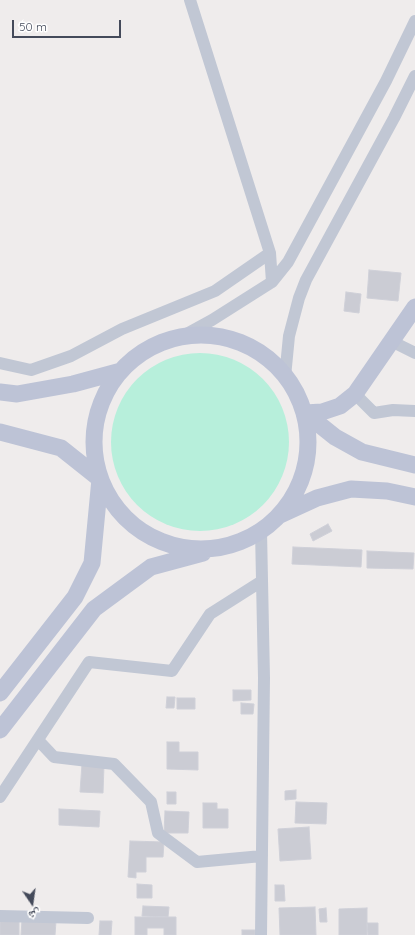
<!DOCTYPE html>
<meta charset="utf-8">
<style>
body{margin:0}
#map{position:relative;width:415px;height:935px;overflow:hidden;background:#efecec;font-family:Quicksand,"Noto Naskh Arabic",sans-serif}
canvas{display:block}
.north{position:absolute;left:12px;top:883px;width:40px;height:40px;-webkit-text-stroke:3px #fff;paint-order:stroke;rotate:167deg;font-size:11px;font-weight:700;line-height:16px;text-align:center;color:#444a5a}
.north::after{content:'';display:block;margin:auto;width:14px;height:18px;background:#444a5a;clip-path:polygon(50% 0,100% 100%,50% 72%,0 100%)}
.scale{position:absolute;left:12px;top:20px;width:109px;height:18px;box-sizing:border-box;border:2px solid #444a5a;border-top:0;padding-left:5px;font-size:12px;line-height:14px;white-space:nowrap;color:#444a5a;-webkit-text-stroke:3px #fff;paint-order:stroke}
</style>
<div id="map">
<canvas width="415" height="935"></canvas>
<div class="north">ش</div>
<div class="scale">50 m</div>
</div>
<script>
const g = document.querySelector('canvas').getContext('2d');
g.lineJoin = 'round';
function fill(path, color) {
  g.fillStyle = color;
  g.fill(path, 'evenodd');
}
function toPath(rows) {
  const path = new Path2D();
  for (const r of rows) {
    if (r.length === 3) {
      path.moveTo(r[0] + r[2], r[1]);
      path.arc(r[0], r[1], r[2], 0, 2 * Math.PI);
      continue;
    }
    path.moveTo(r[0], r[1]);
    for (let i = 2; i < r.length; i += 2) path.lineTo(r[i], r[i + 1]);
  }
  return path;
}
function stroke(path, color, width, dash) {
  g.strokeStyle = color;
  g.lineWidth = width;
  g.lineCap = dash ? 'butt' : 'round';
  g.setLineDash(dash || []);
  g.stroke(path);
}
fill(toPath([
 [200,442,89]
]), '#b7efdb');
const building = toPath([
 [369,270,401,273,398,301,367,298,369,270],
 [346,292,361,294,359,313,344,311,346,292],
 [328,524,332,531,313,541,310,534,328,524],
 [293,547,362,550,361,567,292,564,293,547],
 [367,551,414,553,413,569,367,568,367,551],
 [233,690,251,690,251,700,233,701,233,690],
 [167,697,175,697,174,708,166,708,167,697],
 [177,698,195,698,195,709,177,709,177,698],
 [241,703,254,704,253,714,241,714,241,703],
 [167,742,179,742,179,752,198,752,198,770,167,769,167,742],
 [82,764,104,765,103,793,80,792,82,764],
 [296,790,296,799,285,800,285,791,296,790],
 [167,792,176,792,176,804,167,804,167,792],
 [296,802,327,803,326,824,295,823,296,802],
 [203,803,217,803,217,809,228,809,228,828,203,828,203,803],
 [59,809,100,811,99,827,59,825,59,809],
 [165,811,189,812,188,833,164,833,165,811],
 [309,827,311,859,280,861,278,829,309,827],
 [130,841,164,842,163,857,146,857,146,872,136,872,136,878,128,877,130,841],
 [137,884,152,885,152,898,137,898,137,884],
 [275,885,284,885,285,901,275,901,275,885],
 [143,906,169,907,168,917,142,916,143,906],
 [315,907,316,935,280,935,279,908,315,907],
 [326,908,327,922,320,922,319,909,326,908],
 [367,908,367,935,339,935,339,909,367,908],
 [135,917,176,917,176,935,164,935,164,928,147,928,147,935,135,935,135,917],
 [0,919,19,919,19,935,0,935,0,919],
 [22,920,56,921,55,935,21,935,22,920],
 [100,921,112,921,111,935,99,935,100,921],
 [367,923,378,923,378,935,368,935,367,923],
 [242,930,255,930,255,935,242,935,242,930]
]);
fill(building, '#cbccd4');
stroke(building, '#cfd0d8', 1);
stroke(toPath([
 [190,0,270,253,272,282],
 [181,337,212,320,272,282,288,262,386,81,415,21],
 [391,341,415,353],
 [0,363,31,370,71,356,122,329,215,291,270,253],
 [285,377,289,336,299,298,306,280,394,118,415,76],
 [355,394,374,413,393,410,415,411],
 [261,531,264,678,261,935],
 [38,740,54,757,114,764,151,802,158,833,197,862,262,856],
 [0,797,89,662,172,671,210,614,262,581],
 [0,916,88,918]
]), '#c1c7d4', 12);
stroke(toPath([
 [201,442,107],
 [0,392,17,394,73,384,121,371],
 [305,413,322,412,340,406,355,394,415,307],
 [305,413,335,437,362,452,415,465],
 [0,432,61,448,100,479,92,563,75,597,0,693],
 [280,515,317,498,351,489,387,491,415,497],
 [0,730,94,609,151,567,203,553]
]), '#bdc3d6', 17);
</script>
